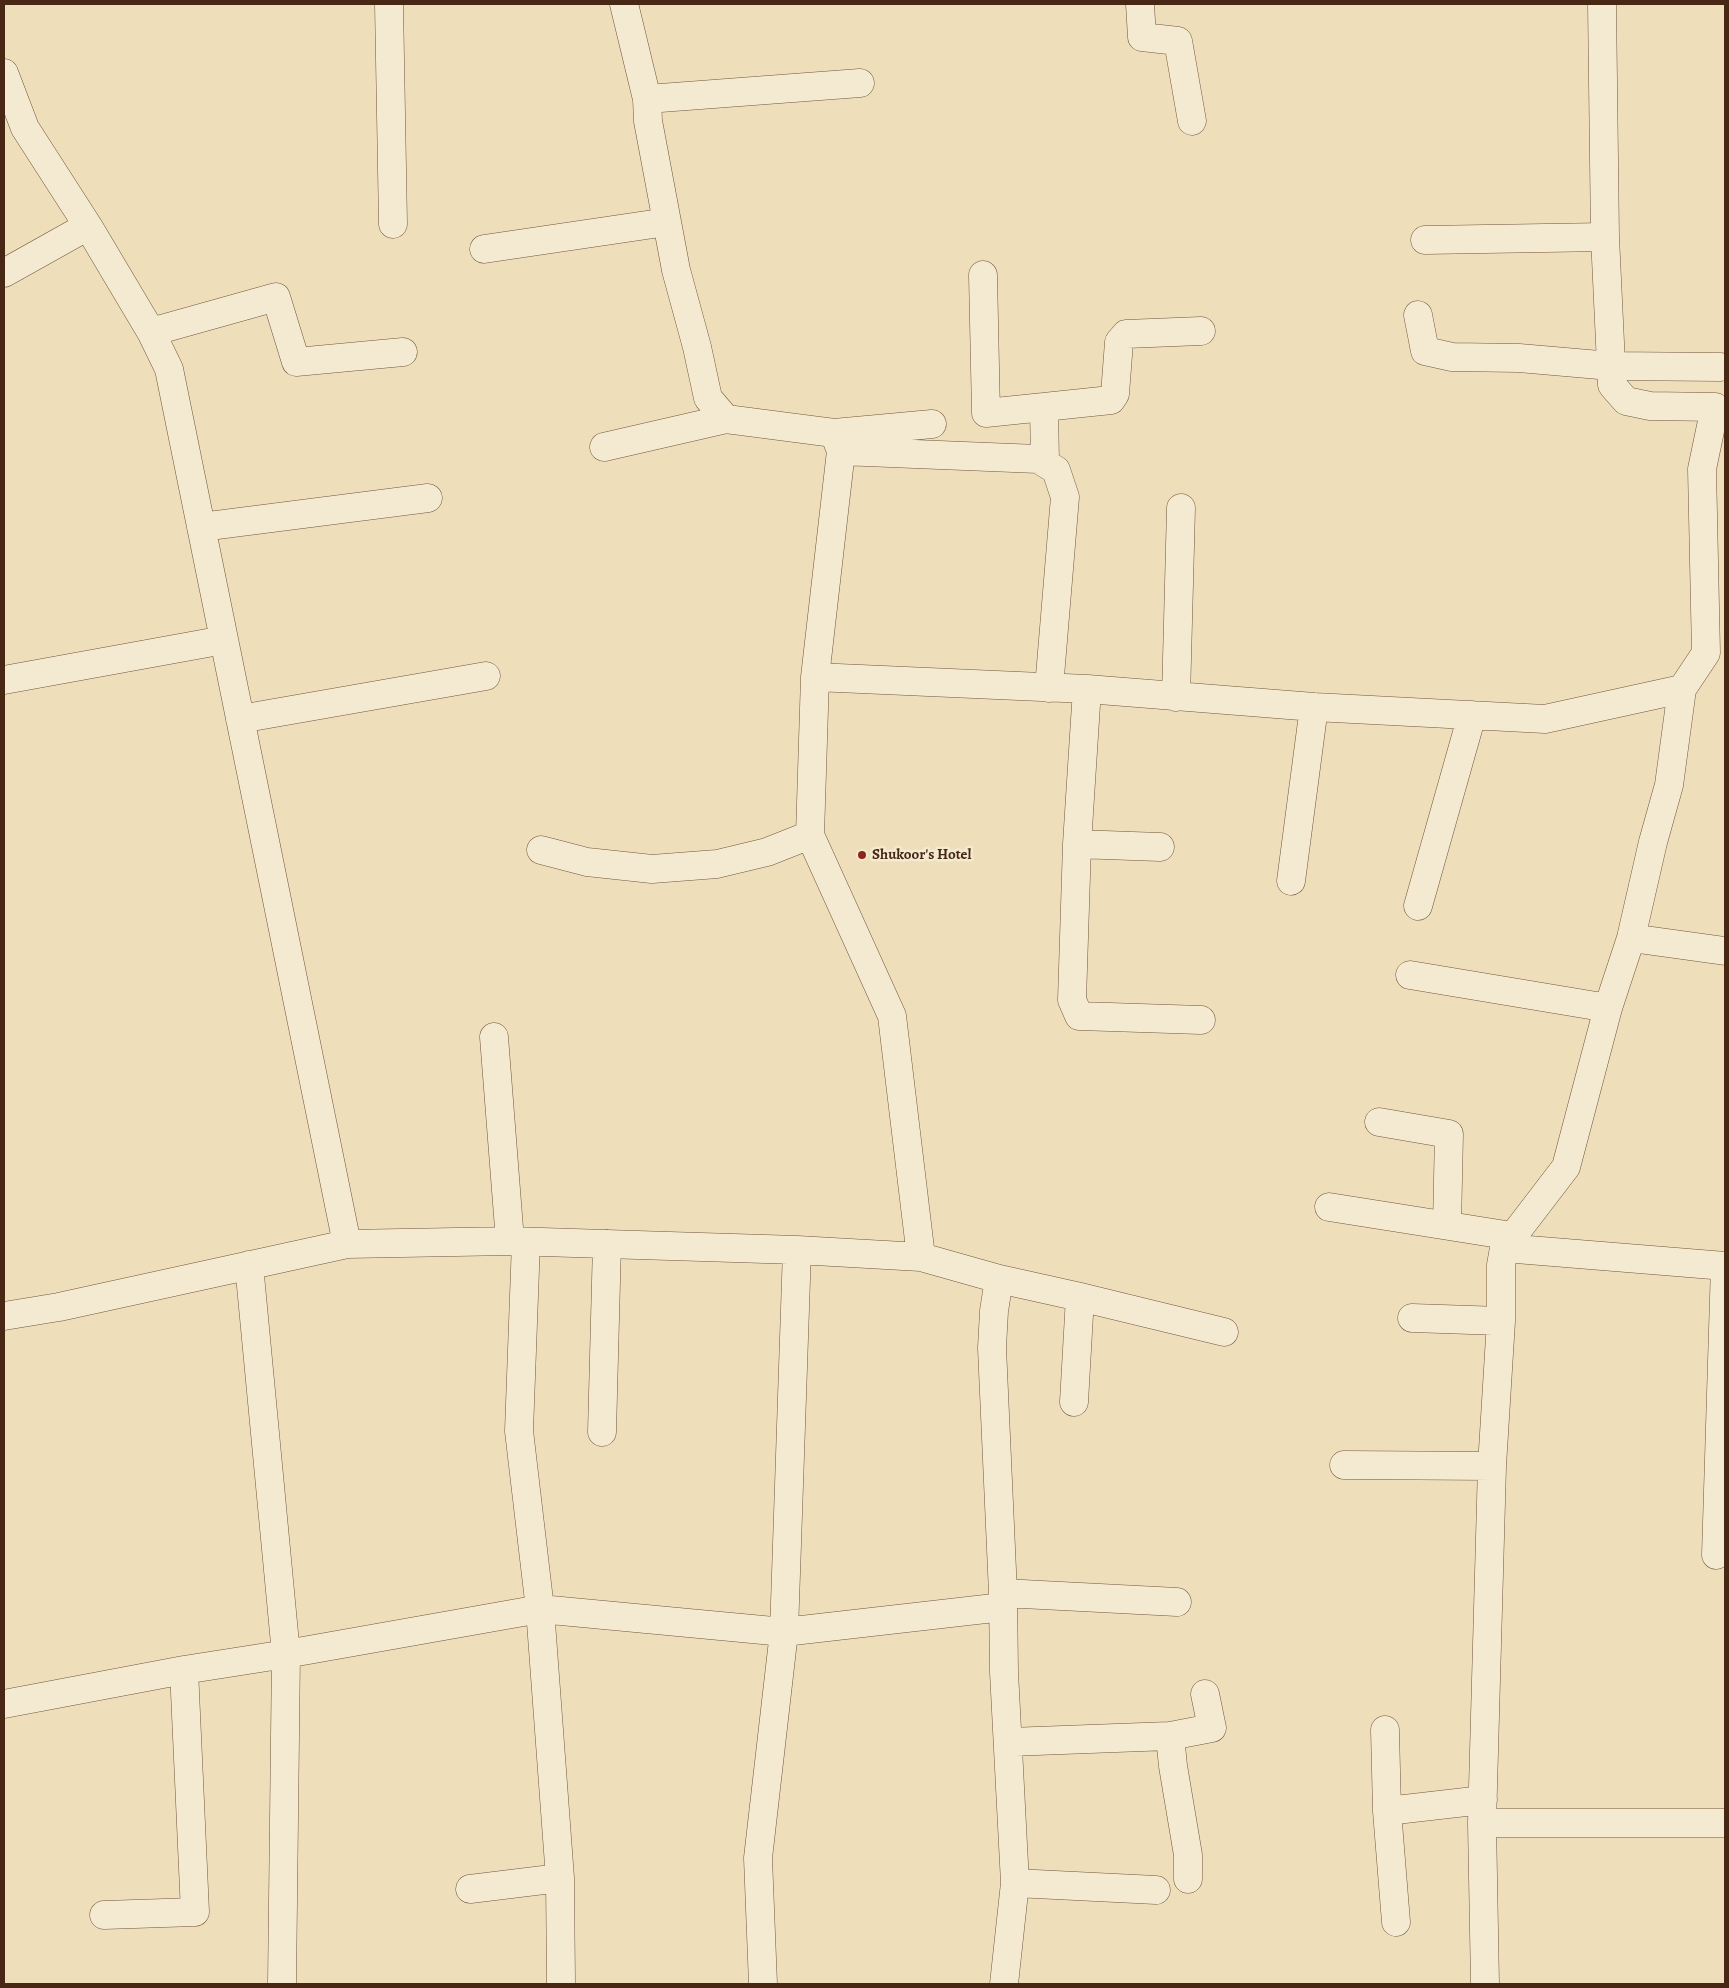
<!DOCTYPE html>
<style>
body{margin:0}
#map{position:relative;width:1729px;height:1988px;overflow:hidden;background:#eedeb9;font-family:Alegreya,serif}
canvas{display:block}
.frame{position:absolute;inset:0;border:5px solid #482815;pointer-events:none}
</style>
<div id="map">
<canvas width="1729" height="1988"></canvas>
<div class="frame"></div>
</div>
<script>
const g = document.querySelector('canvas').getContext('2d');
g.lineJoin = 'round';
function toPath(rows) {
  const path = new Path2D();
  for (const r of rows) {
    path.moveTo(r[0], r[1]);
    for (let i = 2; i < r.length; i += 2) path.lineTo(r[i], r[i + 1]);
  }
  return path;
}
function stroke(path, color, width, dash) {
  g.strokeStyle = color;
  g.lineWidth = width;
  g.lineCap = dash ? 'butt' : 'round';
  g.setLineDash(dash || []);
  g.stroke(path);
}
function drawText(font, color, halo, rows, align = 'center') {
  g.font = font + ' Alegreya,serif';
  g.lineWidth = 5;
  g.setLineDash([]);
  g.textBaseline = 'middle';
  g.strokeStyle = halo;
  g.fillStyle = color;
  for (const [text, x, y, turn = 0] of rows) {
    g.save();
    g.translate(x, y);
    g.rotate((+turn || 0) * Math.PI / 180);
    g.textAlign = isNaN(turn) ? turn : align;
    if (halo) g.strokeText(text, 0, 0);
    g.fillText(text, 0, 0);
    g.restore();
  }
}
const minor = toPath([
 [389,4,393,224],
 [624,4,647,99,648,121,676,270,697,347,708,398,726,419,834,433,841,451,815,677,810,835,892,1016,921,1257],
 [1140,4,1142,37,1178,41,1192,121],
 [4,73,25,128,88,226,151,332,169,369,347,1244],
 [647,99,860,83],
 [1425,240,1605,237],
 [484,249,667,222],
 [4,273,88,226],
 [983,275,986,413,1044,407],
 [1418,315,1425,351,1452,357,1519,358,1611,366,1721,367],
 [151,332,276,297,296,362,403,352],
 [834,433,932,424],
 [604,447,726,419],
 [841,451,1038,459,1056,470,1065,497,1049,688],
 [1045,463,1044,407,1111,400,1115,394,1119,342,1126,334,1201,331],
 [201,527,428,498],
 [815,677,1087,689,1314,707,1545,719,1682,689],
 [4,680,224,640],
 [1087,689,1077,844,1072,1000,1079,1016,1201,1020],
 [1176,697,1181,508],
 [240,719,486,676],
 [1077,844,1160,847],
 [541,850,587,862,652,869,717,864,767,852,810,835],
 [1291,881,1314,707],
 [1418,906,1472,715],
 [1631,938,1725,951],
 [1410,975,1608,1008],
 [494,1037,510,1241],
 [1379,1122,1449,1134,1447,1225],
 [1329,1207,1512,1236],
 [526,1242,519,1431,540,1609,560,1878,561,1984],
 [1504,1248,1725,1266],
 [249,1265,286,1654,282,1984],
 [999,1279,1080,1297,1224,1332],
 [4,1316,59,1307,347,1244,510,1241,797,1250,921,1257,999,1279,994,1311,992,1348,1003,1593,1004,1672,1015,1883,1004,1984],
 [1412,1318,1501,1321],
 [1074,1402,1080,1297],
 [602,1432,607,1244],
 [1344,1465,1492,1466],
 [1716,1555,1725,1266],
 [1003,1593,1177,1602],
 [4,1704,184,1670,286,1654,540,1609,784,1632,1003,1607],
 [1385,1730,1387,1811],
 [1170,1736,1212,1728,1205,1694],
 [1009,1742,1170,1736,1173,1766,1188,1855,1188,1879],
 [1482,1823,1725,1823],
 [1015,1883,1156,1890],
 [470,1889,560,1878],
 [104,1915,195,1912,184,1670],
 [1396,1922,1387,1811,1483,1800],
 [763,1984,758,1858,784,1632,797,1250],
 [1485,1984,1482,1823,1492,1466,1501,1321,1501,1265,1504,1248,1566,1167,1608,1008,1631,938,1653,842,1669,785,1682,689,1706,653,1702,469,1715,407,1650,406,1626,401,1612,385,1605,237,1602,4]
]);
stroke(minor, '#72563e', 29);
stroke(minor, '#f4ead2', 28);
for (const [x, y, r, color] of [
 [862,855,5,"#8f2418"]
]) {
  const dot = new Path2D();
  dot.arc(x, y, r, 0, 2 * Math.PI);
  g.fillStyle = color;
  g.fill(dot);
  stroke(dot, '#f4ead2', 2);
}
drawText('bold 15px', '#482815', '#f4ead2', [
 ["Shukoor's Hotel",872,855]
], 'left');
</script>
